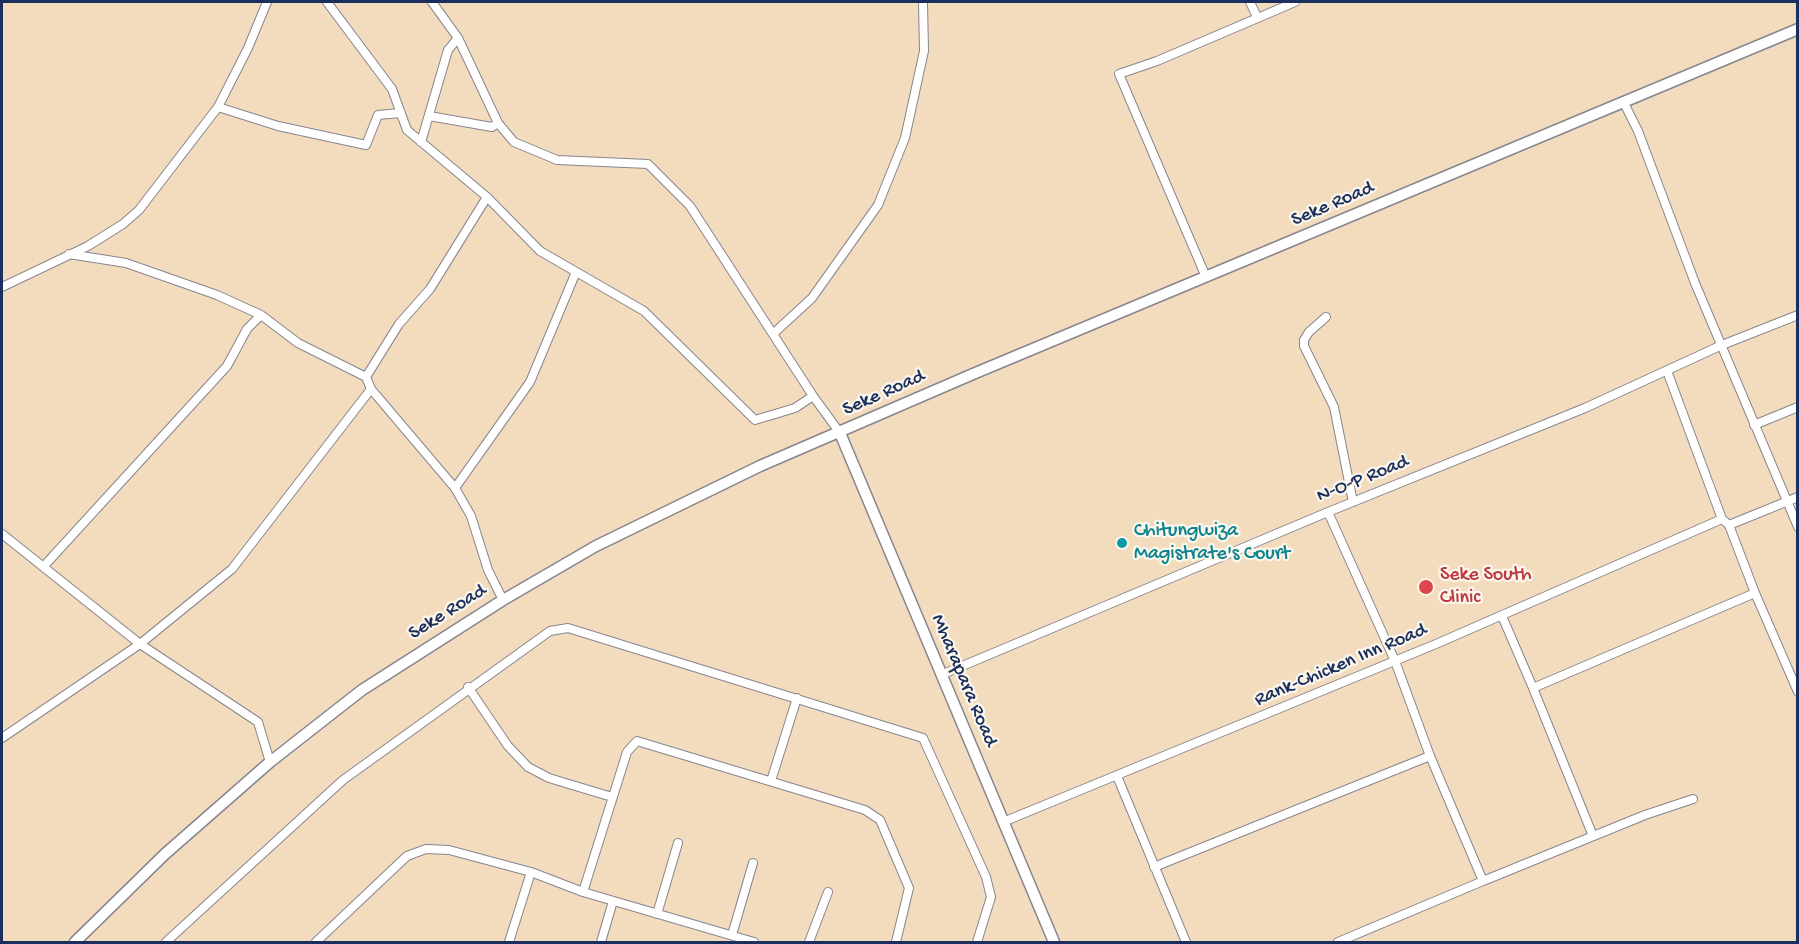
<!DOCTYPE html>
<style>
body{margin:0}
#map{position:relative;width:1799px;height:944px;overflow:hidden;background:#f3dbbe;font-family:"Gochi Hand",sans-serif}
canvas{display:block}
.frame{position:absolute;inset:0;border:3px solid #1b2f5e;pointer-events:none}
</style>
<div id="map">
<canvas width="1799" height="944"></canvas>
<div class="frame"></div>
</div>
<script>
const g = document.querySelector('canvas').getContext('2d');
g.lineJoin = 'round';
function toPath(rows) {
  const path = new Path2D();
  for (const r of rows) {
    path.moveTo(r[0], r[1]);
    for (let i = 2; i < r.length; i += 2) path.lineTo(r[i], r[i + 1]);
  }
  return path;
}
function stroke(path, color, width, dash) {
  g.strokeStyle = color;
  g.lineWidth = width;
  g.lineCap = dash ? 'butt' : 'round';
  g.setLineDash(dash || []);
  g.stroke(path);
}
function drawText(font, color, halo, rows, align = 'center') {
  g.font = font + ' "Gochi Hand",sans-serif';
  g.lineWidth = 4.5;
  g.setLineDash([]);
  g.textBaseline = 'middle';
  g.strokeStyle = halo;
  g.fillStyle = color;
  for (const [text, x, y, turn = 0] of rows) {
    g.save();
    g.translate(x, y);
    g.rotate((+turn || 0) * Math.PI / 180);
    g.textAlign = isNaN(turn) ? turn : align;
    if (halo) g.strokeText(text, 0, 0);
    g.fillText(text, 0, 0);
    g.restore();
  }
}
const minor = toPath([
 [327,2,392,89,407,130,487,197,540,251,644,311,755,420,795,408,813,396],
 [432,2,458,38,498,123,514,142,557,160,648,164,690,206,813,396,840,433],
 [1250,2,1257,17],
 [1624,103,1638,131,1695,283,1798,527],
 [218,107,278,126,366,145,378,115,401,113],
 [429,116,492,127,498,123],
 [421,142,448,50,458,38],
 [69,254,126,263,217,295,261,315,298,343,366,377,371,389,455,488,471,516,488,570,503,600],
 [1206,277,1119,74,1157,61,1295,2],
 [2,287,88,246,123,224,139,210,218,107,248,48,267,2],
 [1326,317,1309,332,1304,340,1304,346,1334,407,1353,502],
 [774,333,812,298,878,205,905,138,924,51,923,2],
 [1667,371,1722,519,1729,525,1755,593,1798,692],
 [366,377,399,324,430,289,487,197],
 [1754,425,1798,407],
 [455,488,530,382,576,272],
 [1328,512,1395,661,1430,756,1483,881,1338,942],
 [1729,525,1798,497],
 [2,534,140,644,258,722,270,762],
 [44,566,227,366,247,329,261,315],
 [1502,616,1533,688],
 [941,675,1328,512,1585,408,1722,345,1798,315],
 [468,687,508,746,528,767,549,778,612,797],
 [2,738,140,644,232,569,371,389],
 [1117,776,1186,942],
 [771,781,797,698],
 [1003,822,1436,644,1722,519],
 [1593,836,1533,688,1755,593],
 [1154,867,1430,756],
 [1483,881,1645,815,1693,799],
 [583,892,627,752,637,741,865,810,880,820,909,888,896,942],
 [657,914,678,843],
 [732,935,753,863],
 [166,942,343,780,550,631,568,628,923,738,986,877,991,897,977,942],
 [316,942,407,856,426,849,449,850,531,872,583,892,754,942],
 [509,942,531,872],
 [601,942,613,901],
 [809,942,828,892]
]);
const major = toPath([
 [840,433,1054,942],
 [75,942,165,854,270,762,362,690,503,600,596,546,760,466,973,374,1798,29]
]);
stroke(minor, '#87858e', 10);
stroke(major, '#87858e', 13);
stroke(minor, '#fff', 8);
stroke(major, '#fff', 10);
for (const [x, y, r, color] of [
 [1122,543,6,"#0f9aa8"],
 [1426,587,8,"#e0444e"]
]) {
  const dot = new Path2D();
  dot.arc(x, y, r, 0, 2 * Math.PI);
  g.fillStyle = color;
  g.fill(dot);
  stroke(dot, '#fbf7ec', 2);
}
drawText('20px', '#1b2f5e', '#fbf7ec', [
 ["Seke Road",1333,205,-23],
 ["Seke Road",884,394,-24],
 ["N-O-P Road",1363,480,-22],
 ["Seke Road",448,613,-32],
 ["Rank-Chicken Inn Road",1341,666,-23],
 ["Mharapara Road",963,681,67]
]);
drawText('20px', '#0d838f', '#fbf7ec', [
 ["Chitungwiza",1134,532],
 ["Magistrate's Court",1134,555]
], 'left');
drawText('20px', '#be3a42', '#fbf7ec', [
 ["Seke South",1440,576],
 ["Clinic",1440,599]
], 'left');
</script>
